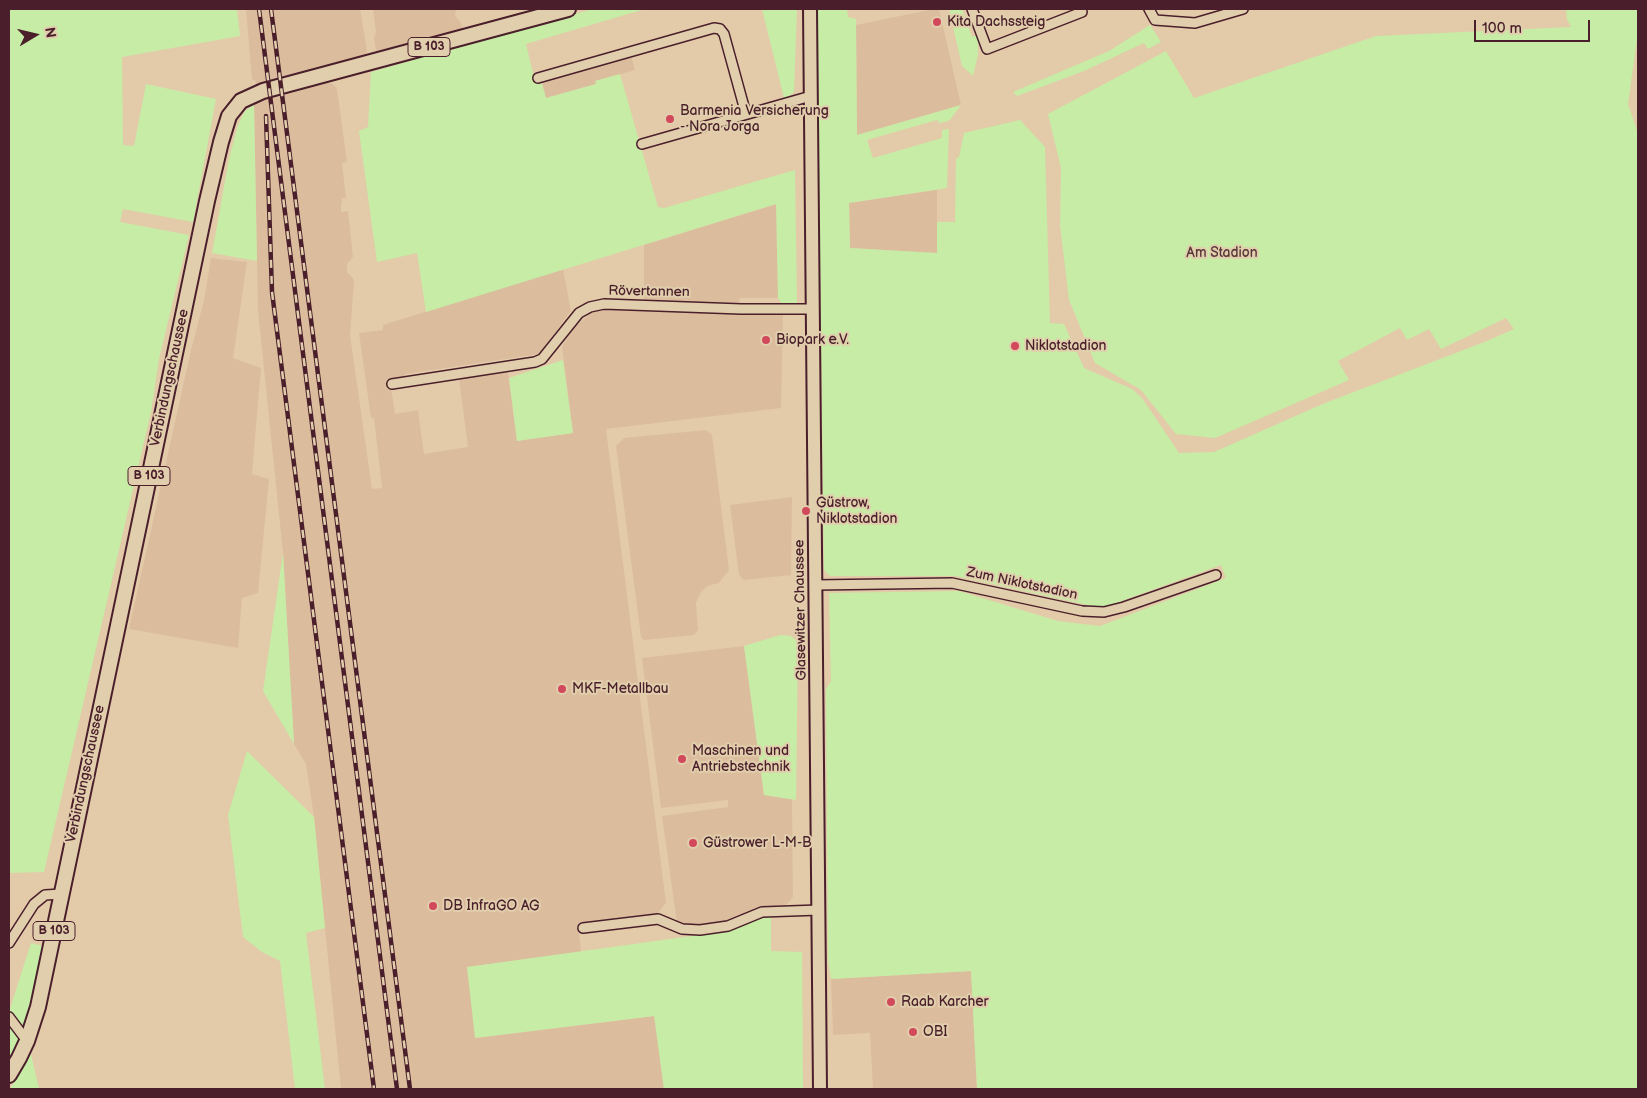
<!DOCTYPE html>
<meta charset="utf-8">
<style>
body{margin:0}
#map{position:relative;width:1647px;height:1098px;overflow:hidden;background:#e3cba9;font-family:"Balsamiq Sans",sans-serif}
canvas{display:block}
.frame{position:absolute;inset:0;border:10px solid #4a1f2b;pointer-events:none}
.north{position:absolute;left:10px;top:10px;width:50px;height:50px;-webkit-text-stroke:4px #e1ceac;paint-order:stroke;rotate:81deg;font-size:14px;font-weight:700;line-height:20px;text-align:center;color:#4a1f2b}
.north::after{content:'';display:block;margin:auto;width:18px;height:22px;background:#4a1f2b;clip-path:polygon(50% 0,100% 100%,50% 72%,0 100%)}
.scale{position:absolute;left:1474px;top:20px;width:116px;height:22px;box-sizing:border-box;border:2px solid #4a1f2b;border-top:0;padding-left:6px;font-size:15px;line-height:18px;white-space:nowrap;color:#4a1f2b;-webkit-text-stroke:4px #e1ceac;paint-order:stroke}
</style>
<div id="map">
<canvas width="1647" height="1098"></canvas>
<div class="frame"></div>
<div class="north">N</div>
<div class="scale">100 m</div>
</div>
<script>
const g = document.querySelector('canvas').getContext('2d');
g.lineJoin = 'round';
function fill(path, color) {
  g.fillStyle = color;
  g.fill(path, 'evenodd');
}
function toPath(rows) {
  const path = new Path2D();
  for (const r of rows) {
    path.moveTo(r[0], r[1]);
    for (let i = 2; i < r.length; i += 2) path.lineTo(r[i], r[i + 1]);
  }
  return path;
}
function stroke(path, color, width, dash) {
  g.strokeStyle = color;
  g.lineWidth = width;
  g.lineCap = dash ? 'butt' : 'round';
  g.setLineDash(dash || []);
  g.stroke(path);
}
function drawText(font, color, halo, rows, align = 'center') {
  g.font = font + ' "Balsamiq Sans",sans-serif';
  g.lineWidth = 4;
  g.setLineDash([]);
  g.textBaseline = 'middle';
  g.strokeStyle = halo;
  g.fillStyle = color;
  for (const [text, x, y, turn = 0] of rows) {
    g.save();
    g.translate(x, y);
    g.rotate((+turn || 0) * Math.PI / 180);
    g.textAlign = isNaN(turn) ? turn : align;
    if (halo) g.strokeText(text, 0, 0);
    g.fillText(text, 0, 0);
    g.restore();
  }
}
fill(toPath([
 [246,9,360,9,367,51,365,57,289,76,289,79,257,88,255,80,252,80],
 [373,9,456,9,455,16,460,21,464,32,380,53,376,50,374,38,376,32],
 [934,9,939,9,961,105,857,135,856,25],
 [631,56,635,70,596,81,596,84,546,98,541,80],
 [327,82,333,84,337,89,347,162,342,163,346,198,342,198,342,203,341,204,341,212,348,211,353,257,347,264,347,272,353,278,354,282,350,335,372,489,382,488,374,418,371,418,359,333,383,330,383,325,563,269,571,311,539,354,405,374,405,378,390,381,395,414,418,410,424,454,468,447,459,379,508,372,517,441,573,433,562,347,570,331,592,312,610,309,620,309,783,315,781,408,606,429,666,903,657,914,578,923,581,952,467,967,476,1038,655,1016,664,1089,341,1089,314,817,306,764,294,744,283,553,258,311,254,104,267,98],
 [937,190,937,253,850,248,849,203],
 [777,204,778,298,740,298,739,304,644,300,644,245],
 [211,258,247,262,233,358,261,368,252,474,269,479,258,593,242,598,238,648,129,629,191,350,204,300],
 [706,430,712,435,729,570,719,583,707,586,701,592,696,603,698,630,694,635,644,640,641,637,616,446,624,438],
 [792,497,791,575,744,580,739,575,730,505],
 [744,646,764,795,792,799,793,897,786,905,761,907,730,920,688,926,677,923,662,816,728,807,728,800,661,808,642,658],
 [971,971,977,1089,873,1089,870,1033,833,1035,831,979]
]), '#dbbd9e');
fill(toPath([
 [9,9,237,9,240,36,122,57,123,145,134,146,146,84,216,99,193,222,123,209,120,222,189,235,159,359,151,412,44,872,9,873],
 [593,9,645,9,526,44,535,82,541,80,546,98,596,84,595,81,620,74,658,207,664,208,795,170,797,304,781,303,778,298,776,204,426,312,417,253,377,262,359,131,368,127,371,72],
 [762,9,797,9,794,92,789,96,784,98],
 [818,9,847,9,848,17,856,19,857,135,961,105,950,120,945,122,939,123,937,120,867,140,873,158,942,138,942,130,949,129,947,188,849,203,850,248,937,253,937,222,955,222,956,159,959,157,964,133,1020,120,1045,147,1050,323,1064,324,1084,368,1132,389,1142,398,1179,453,1214,452,1325,403,1487,341,1514,329,1506,318,1441,349,1429,329,1407,340,1400,328,1338,361,1349,380,1215,438,1176,434,1141,390,1095,363,1069,300,1060,225,1061,168,1048,114,1166,51,1194,98,1376,36,1571,27,1567,19,1566,9,1638,9,1638,32,1628,104,1638,134,1638,1089,977,1089,971,971,831,979,828,960,826,689,831,681,829,593,959,591,1058,621,1100,626,1226,578,1221,565,1102,608,956,576,830,576,824,570,819,180],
 [949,9,962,9,972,37,978,35,978,55,973,76,962,66],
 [1150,25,1161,42,1148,49,1144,43,1084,71,1017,96,1013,92,1109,51],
 [254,104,257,261,212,253,229,159,238,125,245,111],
 [563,360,573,433,517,441,509,378],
 [283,553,294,744,263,691],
 [780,635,791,636,798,642,796,800,764,795,744,646],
 [247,751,314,817,325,928,306,933,325,1089,295,1089,280,961,262,952,243,937,228,815],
 [771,916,771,951,802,952,803,1089,664,1089,654,1016,475,1038,467,967,721,932,757,920],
 [31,943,43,946,28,1020,18,1047,9,1063,9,1012],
 [31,1054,39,1089,10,1089]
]), '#c6eca6');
const minor = toPath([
 [972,9,987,49,1082,12],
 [1149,9,1155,20,1195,23,1243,9],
 [538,78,714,28,720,29,724,34,746,114],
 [642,144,811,96],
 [392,384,535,362,542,359,579,313,590,307,604,304,741,309,812,309],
 [816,585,952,583,1082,611,1104,612,1124,607,1216,575],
 [583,928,658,919,682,929,700,930,728,926,762,912,819,910],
 [9,943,34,904,45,895,62,894],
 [9,1017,27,1041]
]);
const secondary = toPath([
 [810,9,820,1089]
]);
const primary = toPath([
 [9,1075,19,1058,27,1041,38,1007,207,201,221,142,229,116,241,101,263,91,568,9]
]);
stroke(minor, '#4a1f2b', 12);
stroke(secondary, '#4a1f2b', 16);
stroke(primary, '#4a1f2b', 18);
stroke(minor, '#e1ceac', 9);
stroke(secondary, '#e1ceac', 12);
stroke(primary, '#e1ceac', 14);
const rail = toPath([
 [259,9,397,1089],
 [271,9,410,1089],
 [266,116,272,292,374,1089]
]);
stroke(rail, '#4a1f2b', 4.5);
stroke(rail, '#e1ceac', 2.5, [8]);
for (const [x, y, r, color] of [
 [937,22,5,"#d1495b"],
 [670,119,5,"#d1495b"],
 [766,340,5,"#d1495b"],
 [1015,346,5,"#d1495b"],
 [806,511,5,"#d1495b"],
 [562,689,5,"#d1495b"],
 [682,759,5,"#d1495b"],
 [693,843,5,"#d1495b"],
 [433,906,5,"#d1495b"],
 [891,1002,5,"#d1495b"],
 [913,1032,5,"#d1495b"]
]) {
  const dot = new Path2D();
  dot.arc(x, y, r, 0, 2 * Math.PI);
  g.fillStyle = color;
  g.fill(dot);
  stroke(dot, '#e1ceac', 2);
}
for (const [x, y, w] of [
 [429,47,42],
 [149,476,42],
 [54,931,42]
]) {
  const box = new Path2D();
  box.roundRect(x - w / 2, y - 9.5, w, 19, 4);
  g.fillStyle = '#e1ceac';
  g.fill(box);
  stroke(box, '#4a1f2b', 1);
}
drawText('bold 12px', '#4a1f2b', null, [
 ["B 103",429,47],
 ["B 103",149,476],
 ["B 103",54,931]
]);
drawText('14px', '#4a1f2b', '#e1ceac', [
 ["Kita Dachssteig",947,22],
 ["Barmenia Versicherung",680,111],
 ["- Nora Jorga",680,127],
 ["Biopark e.V.",776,340],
 ["Niklotstadion",1025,346],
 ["Güstrow,",816,503],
 ["Niklotstadion",816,519],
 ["MKF-Metallbau",572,689],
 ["Maschinen und",692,751],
 ["Antriebstechnik",692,767],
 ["Güstrower L-M-B",703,843],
 ["DB InfraGO AG",443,906],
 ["Raab Karcher",901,1002],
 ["OBI",923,1032]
], 'left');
drawText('14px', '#563437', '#e1ceac', [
 ["Am Stadion",1222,253]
]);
drawText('14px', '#4a1f2b', '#e1ceac', [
 ["Rövertannen",649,292,1],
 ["Verbindungschaussee",170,378,-78],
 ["Zum Niklotstadion",1022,584,12],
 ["Glasewitzer Chaussee",801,610,-91],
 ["Verbindungschaussee",86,774,-78]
]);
</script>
